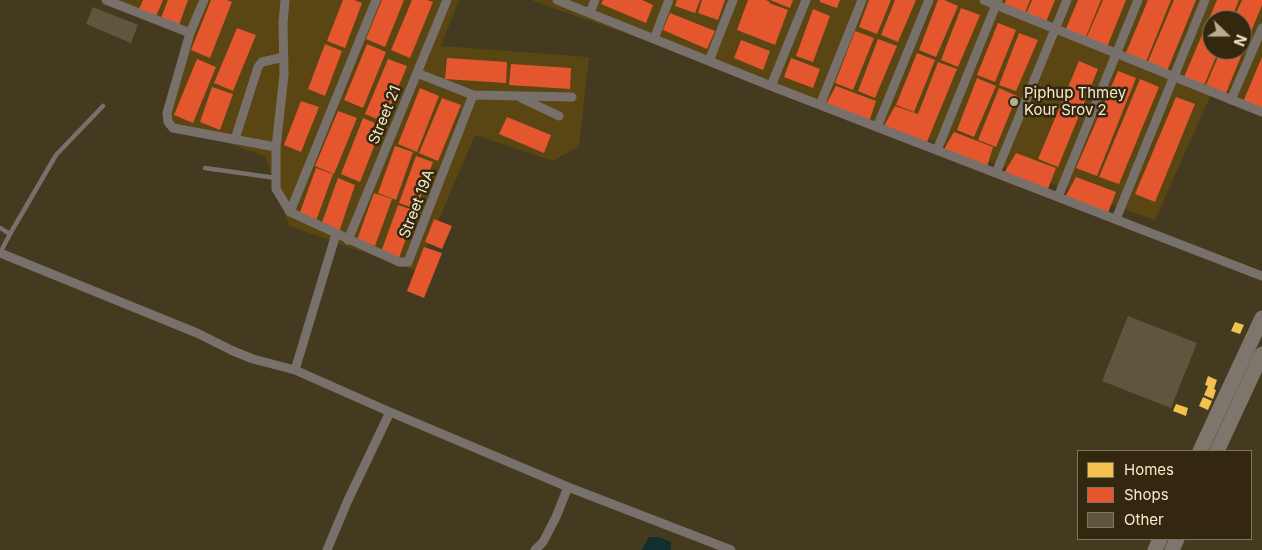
<!DOCTYPE html>
<style>
body{margin:0}
#map{position:relative;width:1262px;height:550px;overflow:hidden;background:#443a20;font-family:Inter,sans-serif}
canvas{display:block}
.legend{position:absolute;left:1077px;top:450px;width:175px;height:90px;box-sizing:border-box;background:#33280f;border:1px solid #81755a;margin:0;padding:6px 9px;list-style:none;font-size:15px;color:#f7e9cb}
.legend li{display:flex;align-items:center;gap:10px;height:25px}
.legend b{width:25px;border:1px solid #81755a}
.north{position:absolute;left:1202px;top:10px;width:50px;height:50px;box-sizing:border-box;background:#33280f;border:1px solid #81755a;border-radius:50%;rotate:112deg;font-size:14px;font-weight:700;line-height:20px;text-align:center;color:#f7e9cb}
.north::after{content:'';display:block;margin:auto;width:18px;height:22px;background:#b8ac8f;clip-path:polygon(50% 0,100% 100%,50% 72%,0 100%)}
</style>
<div id="map">
<canvas width="1262" height="550"></canvas>
<ul class="legend">
<li><b style="height:14px;background:#f2c14e"></b>Homes</li>
<li><b style="height:14px;background:#e4572e"></b>Shops</li>
<li><b style="height:14px;background:#5f563e"></b>Other</li>
</ul>
<div class="north">N</div>
</div>
<script>
const g = document.querySelector('canvas').getContext('2d');
g.lineJoin = 'round';
function fill(path, color) {
  g.fillStyle = color;
  g.fill(path, 'evenodd');
}
function toPath(rows) {
  const path = new Path2D();
  for (const r of rows) {
    path.moveTo(r[0], r[1]);
    for (let i = 2; i < r.length; i += 2) path.lineTo(r[i], r[i + 1]);
  }
  return path;
}
function stroke(path, color, width, dash) {
  g.strokeStyle = color;
  g.lineWidth = width;
  g.lineCap = dash ? 'butt' : 'round';
  g.setLineDash(dash || []);
  g.stroke(path);
}
function drawText(font, color, halo, rows, align = 'center') {
  g.font = font + ' Inter,sans-serif';
  g.lineWidth = 5;
  g.setLineDash([]);
  g.textBaseline = 'middle';
  g.strokeStyle = halo;
  g.fillStyle = color;
  for (const [text, x, y, turn = 0] of rows) {
    g.save();
    g.translate(x, y);
    g.rotate((+turn || 0) * Math.PI / 180);
    g.textAlign = isNaN(turn) ? turn : align;
    if (halo) g.strokeText(text, 0, 0);
    g.fillText(text, 0, 0);
    g.restore();
  }
}
fill(toPath([
 [114,0,459,0,441,46,589,57,579,146,553,161,475,135,417,271,289,226,265,156,168,122,190,33],
 [531,0,1262,0,1262,112,1212,92,1155,220],
 [1212,20,1242,20,1242,50,1212,50]
]), '#5a4613');
fill(toPath([
 [649,537,659,537,671,542,671,550,642,550]
]), '#122f30');
fill(toPath([
 [1235,322,1244,325,1240,334,1231,331],
 [1208,376,1217,380,1214,389,1216,390,1213,399,1204,395,1208,386,1205,385],
 [1203,397,1212,401,1208,410,1199,406],
 [1176,404,1188,408,1186,416,1173,411]
]), '#f2c14e');
fill(toPath([
 [143,0,163,0,156,16,139,9],
 [168,0,188,0,179,25,161,18],
 [211,0,227,0,232,2,210,58,191,50],
 [343,0,354,0,362,3,345,48,327,41],
 [382,0,404,0,385,47,366,39],
 [412,0,427,0,433,2,410,58,391,50],
 [603,0,642,0,653,5,646,23,601,4],
 [677,0,700,0,695,13,675,6],
 [702,0,725,0,718,20,698,13],
 [748,0,766,0,770,2,769,3,788,10,775,45,737,30],
 [770,0,793,0,790,8],
 [820,0,840,0,837,8,820,2],
 [869,0,891,0,877,34,859,27],
 [895,0,916,0,898,42,881,35],
 [938,0,944,0,958,6,936,57,919,50],
 [1006,0,1030,0,1025,13,1004,5],
 [1032,0,1055,0,1046,22,1026,14],
 [1078,0,1101,0,1085,39,1065,31],
 [1103,0,1126,0,1107,47,1086,39],
 [1148,0,1171,0,1146,62,1125,55],
 [1174,0,1196,0,1167,71,1147,64],
 [1217,0,1239,0,1231,20,1212,20,1212,50,1219,50,1204,85,1184,77],
 [1242,0,1262,0,1262,5,1226,93,1206,85,1221,50,1242,50,1242,20,1233,20],
 [961,8,980,15,958,67,941,60],
 [813,9,830,16,813,62,796,56],
 [670,13,715,31,707,49,663,30],
 [998,23,1016,30,995,82,977,75],
 [237,28,256,35,233,91,214,83],
 [855,31,874,38,853,90,835,83],
 [1019,33,1038,40,1016,91,999,85],
 [878,39,897,46,875,98,858,91],
 [741,40,770,51,763,70,734,58],
 [325,44,342,51,325,96,308,89],
 [367,44,386,52,363,108,344,100],
 [917,53,935,60,914,112,896,105],
 [1262,57,1262,109,1243,102],
 [447,58,507,62,506,83,445,79],
 [791,58,820,69,813,88,784,77],
 [197,59,216,67,193,123,174,115],
 [388,59,407,66,384,122,365,114],
 [1079,61,1098,69,1058,167,1038,159],
 [938,62,957,69,927,142,884,126,895,106,918,114],
 [511,64,571,68,570,89,509,85],
 [1118,71,1136,78,1097,176,1076,168],
 [977,78,996,86,974,137,957,130],
 [1140,79,1159,87,1119,184,1099,177],
 [836,86,876,101,869,122,825,106],
 [212,87,233,94,220,130,200,122],
 [420,88,439,96,417,152,398,144],
 [999,88,1017,96,996,147,978,140],
 [1176,97,1195,104,1155,202,1135,194],
 [442,98,461,105,438,161,419,153],
 [301,101,319,107,301,152,284,145],
 [338,111,357,118,334,174,315,166],
 [507,117,551,135,544,153,499,134],
 [363,118,382,126,360,182,341,174],
 [954,132,993,147,987,167,943,151],
 [395,146,413,152,396,200,378,193],
 [1016,153,1056,168,1048,189,1004,173],
 [416,156,433,162,416,209,399,203],
 [316,168,333,174,316,221,299,215],
 [1076,177,1116,192,1108,213,1065,197],
 [338,178,355,185,339,232,321,225],
 [374,193,392,199,375,246,357,240],
 [398,205,416,211,399,258,381,252],
 [434,219,452,226,442,249,425,242],
 [424,247,442,253,424,298,407,291]
]), '#e4572e');
fill(toPath([
 [93,7,138,25,131,43,86,24],
 [1128,316,1197,343,1171,408,1102,381]
]), '#5f563e');
stroke(toPath([
 [205,168,276,178],
 [0,228,10,234,0,253],
 [10,234,56,155,103,106]
]), '#78706b', 4.5);
stroke(toPath([
 [106,0,190,33],
 [204,0,190,33,167,113,168,122,173,128,276,147],
 [285,0,283,23,284,75,276,147,276,189,290,212,399,262,408,262,473,95],
 [557,0,771,86,1262,276],
 [984,0,1262,112],
 [590,13,595,0],
 [654,39,669,0],
 [709,61,733,0],
 [417,73,473,95,572,97],
 [771,86,806,0],
 [521,98,559,116],
 [1231,100,1262,28],
 [820,105,862,0],
 [877,127,929,0],
 [235,139,258,67,262,62,284,57],
 [937,150,998,0],
 [996,173,1067,0],
 [1058,197,1138,0],
 [290,212,376,0],
 [1116,219,1205,0],
 [348,240,447,0],
 [0,253,197,333,233,351,253,359,295,370,390,412,568,487,731,550],
 [295,370,336,234],
 [327,550,348,500,390,412],
 [535,550,543,542,556,517,568,487]
]), '#78706b', 9);
stroke(toPath([
 [1200,451,1262,318],
 [1217,451,1262,354],
 [1155,550,1160,539],
 [1172,550,1177,539]
]), '#7e766c', 15);
for (const [x, y, r, color] of [
 [1014,102,5,"#b8ac8f"]
]) {
  const dot = new Path2D();
  dot.arc(x, y, r, 0, 2 * Math.PI);
  g.fillStyle = color;
  g.fill(dot);
  stroke(dot, '#33280f', 2);
}
drawText('15px', '#f7e9cb', '#33280f', [
 ["Piphup Thmey",1024,93],
 ["Kour Srov 2",1024,110]
], 'left');
drawText('15px', '#f7e9cb', '#33280f', [
 ["Street 21",385,115,-68],
 ["Street 19A",417,204,-69]
]);
</script>
